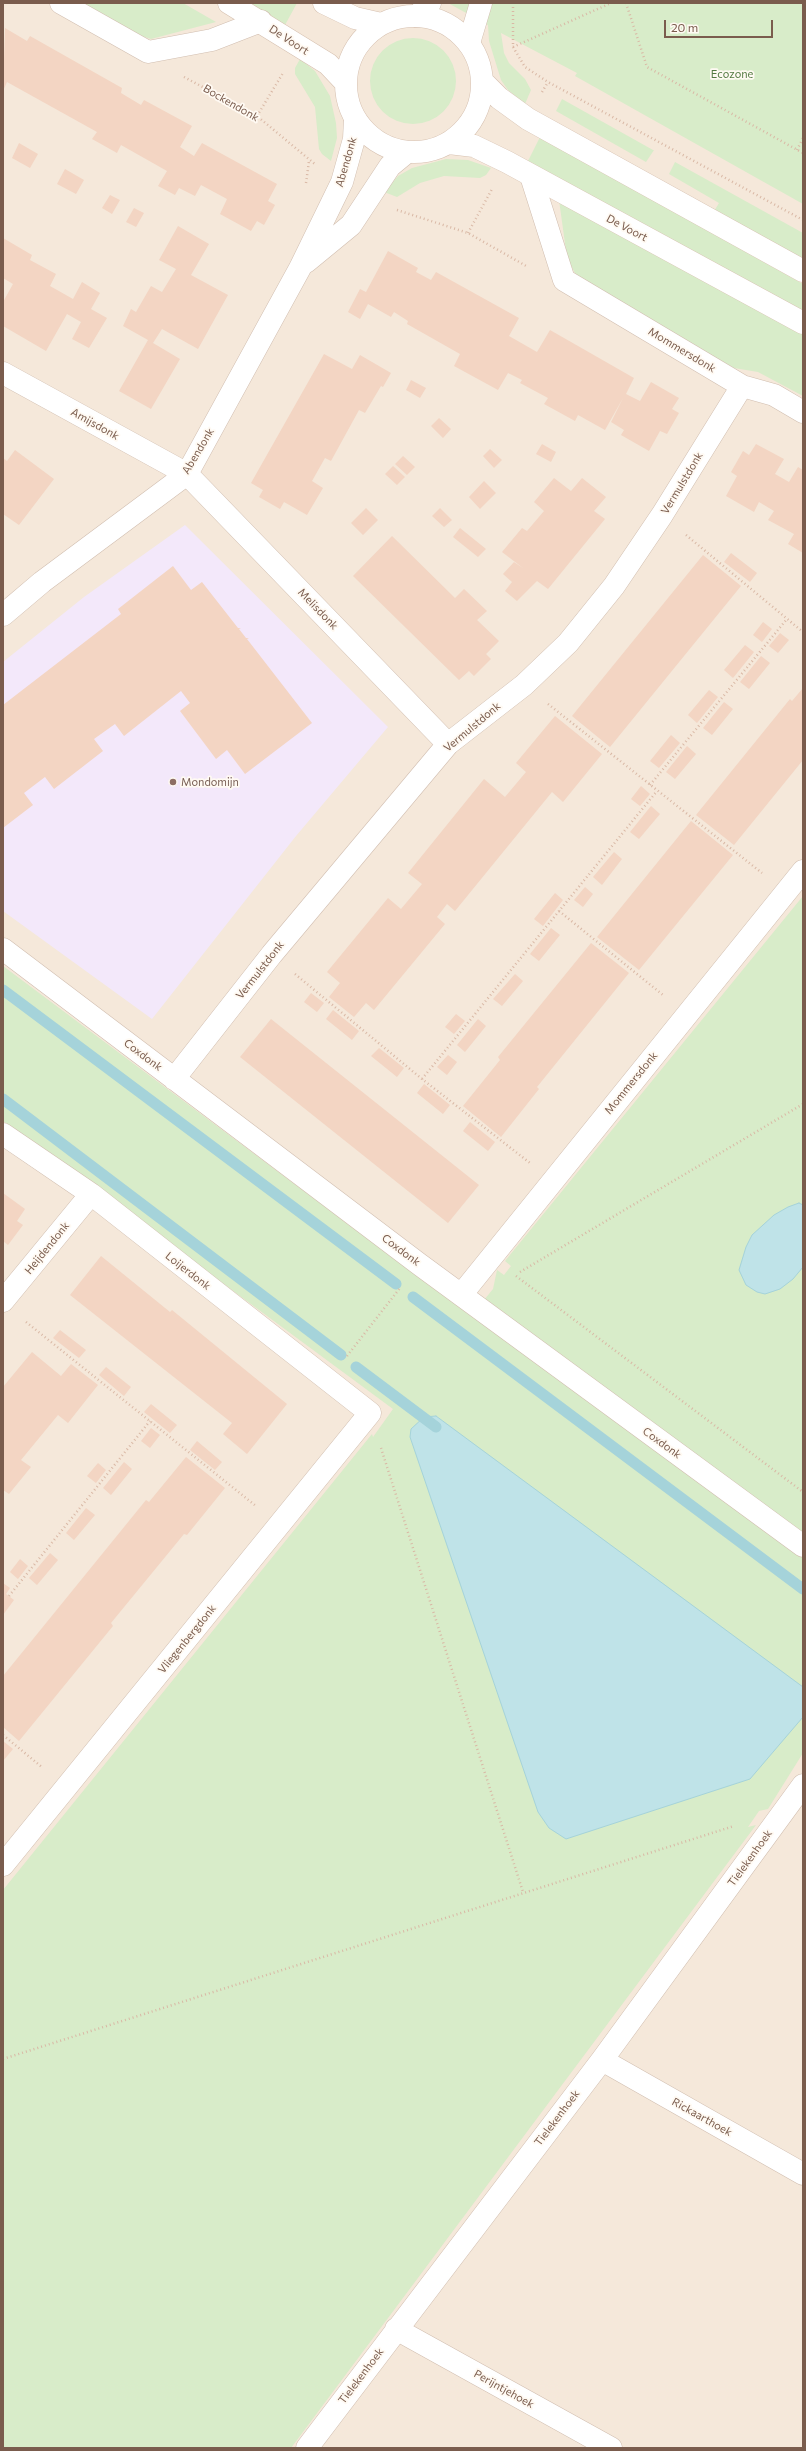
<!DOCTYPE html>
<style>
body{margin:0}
#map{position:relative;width:806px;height:2451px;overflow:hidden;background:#fdf6ec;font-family:Commissioner,sans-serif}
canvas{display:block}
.frame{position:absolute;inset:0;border:4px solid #7a5c4d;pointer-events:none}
.scale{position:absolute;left:664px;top:20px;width:109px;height:18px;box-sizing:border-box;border:2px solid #7a5c4d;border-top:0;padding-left:5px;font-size:12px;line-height:14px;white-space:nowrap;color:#7a5c4d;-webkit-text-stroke:3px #fffaf3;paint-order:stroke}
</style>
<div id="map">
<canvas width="806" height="2451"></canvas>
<div class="frame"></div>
<div class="scale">20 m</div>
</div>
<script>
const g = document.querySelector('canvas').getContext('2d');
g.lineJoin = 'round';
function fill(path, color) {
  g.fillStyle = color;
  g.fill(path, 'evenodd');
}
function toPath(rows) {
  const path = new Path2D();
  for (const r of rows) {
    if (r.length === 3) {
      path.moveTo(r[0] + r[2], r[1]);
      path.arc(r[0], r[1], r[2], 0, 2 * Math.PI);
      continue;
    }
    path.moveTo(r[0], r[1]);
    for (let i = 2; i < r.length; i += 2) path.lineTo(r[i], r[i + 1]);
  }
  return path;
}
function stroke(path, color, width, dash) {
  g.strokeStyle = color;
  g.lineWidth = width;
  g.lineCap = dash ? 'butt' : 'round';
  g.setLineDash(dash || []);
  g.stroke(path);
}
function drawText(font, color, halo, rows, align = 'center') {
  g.font = font + ' Commissioner,sans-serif';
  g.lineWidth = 3.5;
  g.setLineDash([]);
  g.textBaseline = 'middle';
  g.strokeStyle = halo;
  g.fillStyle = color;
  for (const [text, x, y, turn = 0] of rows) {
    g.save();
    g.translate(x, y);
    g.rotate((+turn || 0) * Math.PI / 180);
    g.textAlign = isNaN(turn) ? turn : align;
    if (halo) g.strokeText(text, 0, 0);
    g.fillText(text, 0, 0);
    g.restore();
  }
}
fill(toPath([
 [3,3,803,3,803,2448,3,2448]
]), '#f5e8da');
fill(toPath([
 [185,525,388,727,296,836,152,1019,3,911,3,662,84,597]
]), '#f3e8fa');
fill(toPath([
 [81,3,183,3,216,22,151,39,138,35],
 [246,3,297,3,285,25],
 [448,3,803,3,803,204,575,76,577,73,501,33,504,53,509,63,525,79,531,90,525,104,508,90,501,80,489,41,488,25],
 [413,81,43],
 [300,59,315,71,330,96,336,123,337,138,331,161,322,154,319,149,315,107,295,74,295,68],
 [562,99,653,150,654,150,646,162,556,111],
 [540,137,803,284,803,314,528,161],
 [446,159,468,160,491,168,486,175,480,178,444,176,420,183,397,197,384,192,398,176,412,168],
 [675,162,803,233,803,263,713,213,719,203,669,174],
 [559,200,803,335,803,396,758,372,734,368,588,286,577,277,567,258],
 [803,896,803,1753,768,1809,759,1811,748,1827,756,1825,291,2448,3,2448,3,1890,372,1434,373,1437,393,1409,3,1121,3,966,471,1316,493,1289,497,1270,504,1275,511,1266,505,1261]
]), '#d8ecc9');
const water = toPath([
 [799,1203,803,1205,803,1267,793,1279,780,1289,765,1294,757,1292,746,1285,739,1270,746,1247,752,1235,774,1215,788,1207,799,1203],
 [436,1416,803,1687,803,1717,750,1779,566,1839,549,1828,538,1812,410,1437,411,1429,424,1417,436,1416]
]);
fill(water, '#bfe3e8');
stroke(water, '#a5d3da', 1);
stroke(toPath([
 [3,990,396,1284],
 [3,1099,341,1355],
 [413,1297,803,1589],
 [356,1367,436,1427]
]), '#a5d3da', 11);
fill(toPath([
 [5,28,27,41,30,36,122,88,121,93,141,105,144,100,192,126,180,147,194,156,202,143,277,184,268,201,275,205,264,225,257,221,251,231,220,214,227,199,201,185,195,196,179,188,175,195,158,186,167,171,121,145,117,153,92,139,97,132,7,82,3,91],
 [19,143,38,154,30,168,12,158],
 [65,169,84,180,76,194,57,184],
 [110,195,120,200,112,214,102,208],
 [134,208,144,213,136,227,126,222],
 [178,226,209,244,191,275,228,295,198,349,162,329,153,343,180,359,151,409,119,391,148,340,123,326,131,309,136,312,151,286,162,292,176,269,159,260],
 [3,238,32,255,30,260,56,274,50,286,73,299,82,282,100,293,91,309,107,318,89,348,72,339,81,322,67,314,46,351,3,326,3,302,13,284,3,278],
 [388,251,418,268,416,272,431,280,436,272,519,318,509,336,537,352,550,330,634,378,626,394,640,401,651,382,679,398,672,409,679,413,667,434,660,431,649,451,621,435,624,430,611,422,623,398,605,430,578,415,575,421,544,404,548,398,520,383,522,380,508,373,498,390,454,366,460,354,407,324,408,321,394,312,391,317,368,304,360,319,348,312,360,289,366,292],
 [324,354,352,369,360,355,391,373,383,387,381,386,365,413,359,410,331,461,325,458,312,481,323,488,307,515,284,502,280,509,259,497,263,490,251,483],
 [411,380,426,388,420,398,406,390],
 [439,418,451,429,443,438,431,426],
 [542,444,556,452,551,462,536,454],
 [756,444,784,459,775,474,789,482,798,467,803,470,803,553,788,544,794,534,768,520,774,511,759,502,754,512,726,496,737,476,731,472,743,451,749,455],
 [490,449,502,460,494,468,483,456],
 [15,450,54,479,19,525,3,514,3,458,7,461],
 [403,456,415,467,407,475,395,464],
 [393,466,405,477,397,485,385,474],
 [554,478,571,491,582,478,606,497,594,511,605,519,548,589,537,581,517,601,505,591,512,582,503,574,514,562,523,568,502,552,522,528,527,531,544,511,534,502],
 [484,481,496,493,480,509,469,497],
 [366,508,378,520,363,535,351,523],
 [440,508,452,520,444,527,432,516],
 [460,528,486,549,478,557,453,537],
 [392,536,455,598,464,589,487,611,477,620,499,641,486,654,491,659,474,676,469,671,459,680,353,576],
 [731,553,757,573,750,582,724,562],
 [703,555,741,586,610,747,572,716],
 [173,566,191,590,202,582,238,628,241,628,239,629,246,638,249,638,247,639,312,723,245,774,227,750,216,759,180,711,190,703,181,691,124,736,115,724,94,739,103,751,54,789,45,777,24,793,33,805,3,828,3,705,121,614,118,609],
 [763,622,772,629,762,642,753,635],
 [780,633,789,640,778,653,769,646],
 [745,645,754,652,733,678,724,670],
 [761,656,770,663,749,689,740,682],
 [803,688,803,760,734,845,696,815,790,699,792,701],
 [709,690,718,697,697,723,688,715],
 [724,702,733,709,712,735,703,728],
 [555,716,602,754,563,802,552,792,455,911,447,904,437,917,445,924,374,1010,366,1003,354,1017,329,997,340,983,327,972,388,898,401,909,422,884,408,873,484,779,505,797,526,772,516,763],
 [671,735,680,743,659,768,650,761],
 [687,746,696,754,675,779,666,772],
 [641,786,650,794,640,806,631,799],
 [651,806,660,814,639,839,630,832],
 [691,821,733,855,639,970,597,937],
 [614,852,622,859,602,885,593,877],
 [585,887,593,894,583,907,574,900],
 [555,893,563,900,543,926,534,919],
 [551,928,560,935,539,961,530,954],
 [591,943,629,973,537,1087,539,1089,501,1137,463,1106,500,1060,498,1057],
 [515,974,523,981,502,1006,493,999],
 [311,993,324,1003,317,1012,304,1002],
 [333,1010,359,1031,352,1040,326,1019],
 [456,1014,465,1021,454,1034,445,1027],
 [271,1019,479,1185,448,1223,240,1057],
 [478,1019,486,1026,465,1052,457,1045],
 [379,1048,404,1068,397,1077,371,1056],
 [448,1055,457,1062,447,1075,437,1067],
 [424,1084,450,1105,443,1114,417,1093],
 [470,1122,495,1142,488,1151,463,1131],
 [3,1193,25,1209,17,1221,23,1225,8,1245,3,1241],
 [101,1256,170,1312,172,1310,287,1404,247,1454,223,1434,232,1423,70,1295],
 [60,1330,86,1350,79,1358,53,1338],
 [32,1352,61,1376,71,1364,98,1385,68,1423,58,1415,21,1460,31,1467,9,1494,3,1490,3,1387],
 [106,1367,131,1387,124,1396,99,1375],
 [151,1404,177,1425,170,1433,144,1412],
 [151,1428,160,1435,150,1448,141,1441],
 [197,1441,222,1462,215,1470,190,1450],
 [186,1457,225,1488,187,1535,184,1534,111,1623,113,1626,19,1741,3,1727,3,1676,146,1500,149,1502],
 [124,1462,132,1469,111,1495,103,1488],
 [98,1463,106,1470,96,1483,87,1476],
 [86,1508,95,1515,74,1540,66,1533],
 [50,1553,58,1560,37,1585,29,1578],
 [20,1559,28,1566,18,1579,10,1572],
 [3,1583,10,1588,6,1594,14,1600,3,1615],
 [3,1741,13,1749,3,1761]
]), '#f3d5c3');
const street = toPath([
 [61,3,148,52,212,40,261,21],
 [417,16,430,3],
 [469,43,481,3],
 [531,176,564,280,742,386,774,395,803,412],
 [306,262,351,225,390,166,407,152],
 [3,373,187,474,448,744],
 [3,615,42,582,187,474,300,268,342,182,354,139,355,119],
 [3,949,419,1264,803,1546],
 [174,1079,272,954,448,744,524,685,568,643,614,586,662,515,742,386],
 [3,1134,91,1194,370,1413,3,1865],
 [461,1295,803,871],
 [3,1301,91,1194],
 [602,2060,803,2174],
 [396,2329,611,2448],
 [307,2448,602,2060,803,1785]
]);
const secondary = toPath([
 [229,3,328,64,345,82],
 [324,3,355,18,381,24],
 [414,84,68],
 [482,81,499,98,528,119,803,271],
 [449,143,474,146,507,162,803,323]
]);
stroke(street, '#d1beb0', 23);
stroke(secondary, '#d6c0b0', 23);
stroke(toPath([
 [626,3,647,67,803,153],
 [513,7,513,47,525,67,548,82,803,220],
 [513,47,611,3],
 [184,77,257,116,316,165],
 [542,92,548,82],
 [257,116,283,73],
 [797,150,803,138],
 [306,183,309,161],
 [397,210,468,233,528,267],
 [468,233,492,189],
 [686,535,803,632],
 [548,704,762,873],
 [650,785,787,619],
 [559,911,663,995],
 [295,974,422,1079,530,1163],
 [422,1079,657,791],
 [520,1272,803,1104],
 [516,1276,803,1492],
 [26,1322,256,1506],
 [347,1356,400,1288],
 [381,1448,523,1892],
 [9,1596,150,1421],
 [3,1735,43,1768],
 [3,2059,734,1826]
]), '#d9b8a5', 2.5, [1, 3]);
stroke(street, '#fff', 22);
stroke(secondary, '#fff', 22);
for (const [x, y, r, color] of [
 [173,782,4,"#8d6e63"]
]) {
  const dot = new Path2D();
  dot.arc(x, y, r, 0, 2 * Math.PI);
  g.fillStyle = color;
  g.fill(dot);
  stroke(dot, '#fffaf3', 1.5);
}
drawText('11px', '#7a5c4d', '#fffaf3', [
 ["De Voort",289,40,33],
 ["Bockendonk",231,103,30],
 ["Abendonk",346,162,-74],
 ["De Voort",627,228,28],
 ["Mommersdonk",682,350,31],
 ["Amijsdonk",95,424,29],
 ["Abendonk",198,451,-59],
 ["Vermulstdonk",682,483,-59],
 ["Melisdonk",318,609,46],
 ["Vermulstdonk",472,727,-40],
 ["Vermulstdonk",260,970,-52],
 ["Coxdonk",143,1055,37],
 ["Mommersdonk",631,1083,-51],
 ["Heijdendonk",47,1248,-51],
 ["Coxdonk",401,1250,37],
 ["Loijerdonk",188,1271,38],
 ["Coxdonk",662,1443,36],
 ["Vliegenbergdonk",187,1639,-51],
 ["Tielekenhoek",750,1858,-54],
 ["Rickaarthoek",702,2117,29],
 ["Tielekenhoek",557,2118,-53],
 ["Tielekenhoek",361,2376,-53],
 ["Perijntjehoek",504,2389,29]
]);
drawText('11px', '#537a41', '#fffaf3', [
 ["Ecozone",732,74]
]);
drawText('11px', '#785e54', '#fffaf3', [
 ["Mondomijn",181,782]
], 'left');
</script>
